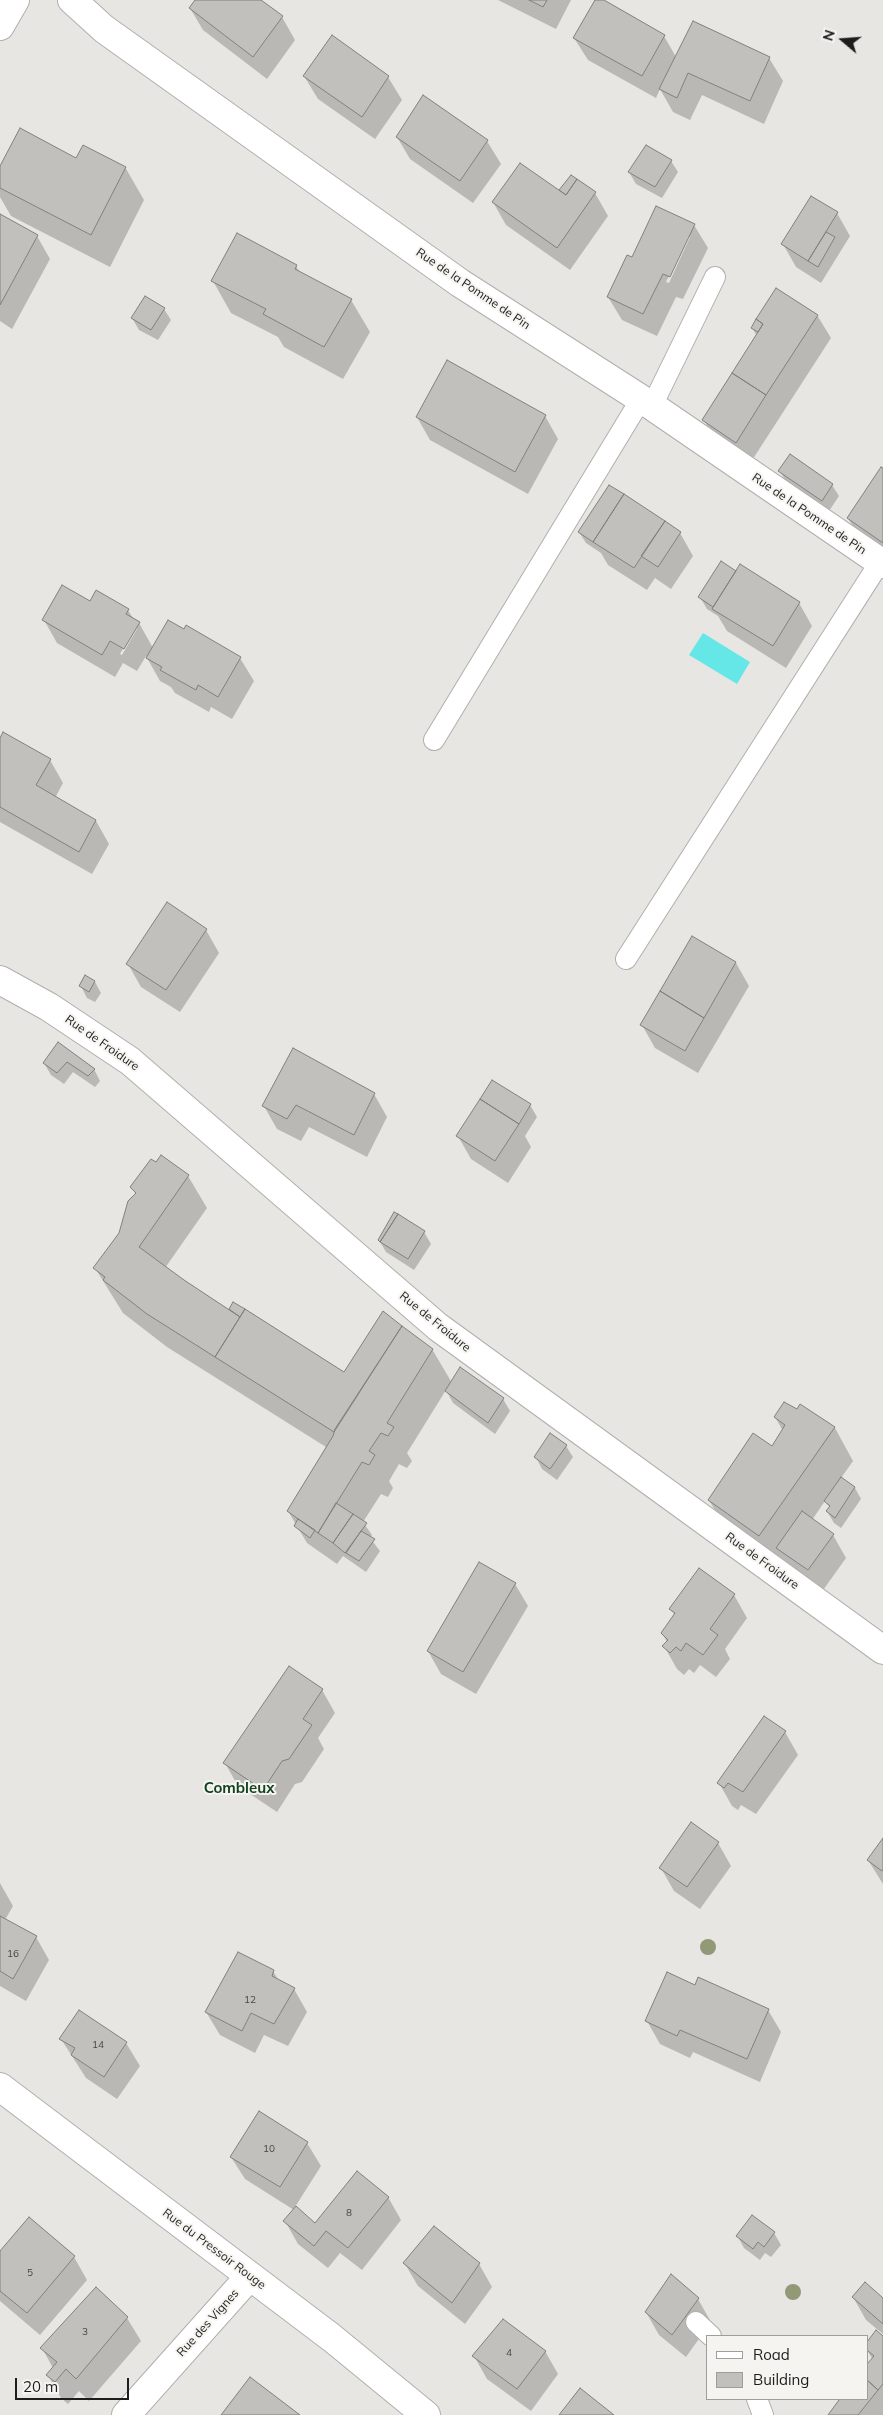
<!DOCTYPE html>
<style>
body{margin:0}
#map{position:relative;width:883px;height:2415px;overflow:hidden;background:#e8e6e3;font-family:Mulish,sans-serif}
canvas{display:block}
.legend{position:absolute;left:706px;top:2335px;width:162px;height:65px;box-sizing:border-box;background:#f5f4f0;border:1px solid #9f9e9b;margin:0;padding:6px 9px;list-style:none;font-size:15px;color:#1e1d1c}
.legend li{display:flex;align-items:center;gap:10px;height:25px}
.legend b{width:25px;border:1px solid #9f9e9b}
.north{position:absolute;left:818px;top:15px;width:50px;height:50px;-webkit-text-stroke:4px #f5f4f0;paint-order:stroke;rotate:288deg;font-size:14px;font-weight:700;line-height:20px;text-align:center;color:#1e1d1c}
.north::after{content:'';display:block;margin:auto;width:18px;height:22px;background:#1e1d1c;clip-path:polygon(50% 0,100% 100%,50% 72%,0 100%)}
.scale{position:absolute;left:15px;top:2378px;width:114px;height:22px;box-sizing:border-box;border:2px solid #1e1d1c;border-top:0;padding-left:6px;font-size:15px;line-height:18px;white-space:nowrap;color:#1e1d1c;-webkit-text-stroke:4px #f5f4f0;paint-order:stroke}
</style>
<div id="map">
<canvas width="883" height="2415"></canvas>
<ul class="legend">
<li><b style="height:6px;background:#fff"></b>Road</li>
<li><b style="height:14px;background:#c2c0bd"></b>Building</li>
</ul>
<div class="north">N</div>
<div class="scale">20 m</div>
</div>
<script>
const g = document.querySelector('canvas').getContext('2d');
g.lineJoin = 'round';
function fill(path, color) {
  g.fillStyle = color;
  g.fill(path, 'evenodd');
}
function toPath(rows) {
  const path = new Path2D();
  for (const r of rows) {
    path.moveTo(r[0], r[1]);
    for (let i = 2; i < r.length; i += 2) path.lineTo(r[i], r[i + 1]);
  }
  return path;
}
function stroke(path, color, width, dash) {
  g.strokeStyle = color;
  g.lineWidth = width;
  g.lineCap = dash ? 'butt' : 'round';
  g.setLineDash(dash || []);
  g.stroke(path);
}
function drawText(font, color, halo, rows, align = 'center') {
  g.font = font + ' Mulish,sans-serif';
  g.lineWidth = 4;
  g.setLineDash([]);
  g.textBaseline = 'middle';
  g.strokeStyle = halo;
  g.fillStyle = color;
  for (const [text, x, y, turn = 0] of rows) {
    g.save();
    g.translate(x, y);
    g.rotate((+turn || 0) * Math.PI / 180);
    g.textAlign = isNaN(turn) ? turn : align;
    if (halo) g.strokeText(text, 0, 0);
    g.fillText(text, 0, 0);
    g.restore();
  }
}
fill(toPath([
 [703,633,750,662,737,684,689,655]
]), '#65e7e7');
fill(toPath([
 [196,0,259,0,282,17,295,40,267,79,203,30,190,8],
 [498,0,571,0,556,29],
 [597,0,602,0,664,36,676,57,769,58,783,81,764,124,702,95,690,120,673,112,660,89,656,98,588,60,574,38],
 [332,36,388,77,402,100,375,139,318,99,304,76],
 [424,97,487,141,501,164,473,203,410,159,397,137],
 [77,159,125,167,144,200,110,267,11,216,0,197,0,169],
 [671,161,678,172,662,198,636,184,629,172],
 [572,177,595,193,608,216,570,270,506,225,493,202,559,191],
 [837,213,850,236,821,283,796,267,783,244],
 [0,215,37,236,50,259,12,329,0,321],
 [694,225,708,248,683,299,676,297,657,336,622,320,608,297,632,258],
 [688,237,690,237,669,283,666,282],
 [296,266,300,273,351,300,370,332,343,379,284,347,278,337,231,313,213,281],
 [164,309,171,320,158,340,139,330,132,318],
 [817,315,831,338,749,465,717,443,704,420,757,336,752,328],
 [545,416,558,439,528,494,430,440,417,417],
 [883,470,883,562,867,551,848,518],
 [780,471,832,485,839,496,829,511,786,482],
 [579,532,680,533,693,556,671,589,655,578,647,590,608,565,601,553,586,543],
 [735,572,799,603,812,626,786,668,727,631,718,616,707,609,700,597],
 [90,602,128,610,134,620,139,623,153,648,240,658,254,681,232,719,211,707,209,712,175,693,171,687,160,681,146,656,137,671,123,663,115,677,57,643,44,620],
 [135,627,137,629,122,655,120,654],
 [0,740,50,760,63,783,55,798,96,821,109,844,92,874,0,822],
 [206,930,219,953,180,1012,141,987,128,964],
 [693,938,736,963,749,986,698,1073,655,1048,642,1025],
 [95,982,101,993,95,1002,87,998,81,986],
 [58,1044,94,1069,100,1081,95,1087,73,1072,64,1084,51,1075,44,1063],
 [374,1094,387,1117,367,1157,309,1127,301,1141,277,1129,264,1106],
 [530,1105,537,1117,525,1136,531,1147,508,1183,471,1159,458,1136],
 [188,1176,207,1208,165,1268,229,1311,234,1304,344,1374,432,1349,452,1383,503,1399,510,1411,495,1434,453,1403,446,1390,407,1453,412,1461,407,1468,399,1464,389,1481,393,1488,388,1497,381,1494,363,1522,372,1535,370,1538,380,1551,366,1572,343,1556,337,1564,307,1543,288,1511,326,1447,167,1347,123,1313,95,1268,121,1233,136,1195,132,1187],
 [395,1214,424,1232,431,1244,414,1270,386,1252,379,1240],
 [801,1406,835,1428,853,1461,841,1478,855,1488,861,1499,841,1528,834,1523,827,1511,830,1508,825,1501,812,1520,833,1535,846,1558,821,1593,790,1571,784,1560,778,1568,728,1533,709,1500,772,1447,783,1431,775,1417,797,1411],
 [566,1446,573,1457,557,1480,542,1469,536,1457],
 [515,1584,528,1606,476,1694,441,1674,428,1651],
 [734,1595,747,1618,725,1649,730,1659,716,1677,700,1665,694,1673,689,1669,684,1675,677,1669,664,1646,667,1642,662,1633,675,1616,671,1609],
 [322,1690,335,1713,318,1738,324,1749,302,1782,295,1784,277,1812,238,1786,225,1763],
 [785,1732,798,1755,756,1814,741,1805,738,1810,732,1806,719,1783],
 [691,1824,718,1843,731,1866,700,1909,674,1891,661,1868],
 [883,1840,883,1884,868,1860],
 [0,1883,13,1906,5,1920,36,1937,49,1960,26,2001,0,1986],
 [273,1971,279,1981,294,1989,307,2012,288,2046,264,2035,255,2053,220,2035,206,2012],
 [696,1986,768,2010,781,2032,760,2082,693,2052,690,2058,660,2044,647,2021],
 [61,2039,126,2043,140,2066,117,2099,86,2078],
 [259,2113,307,2143,321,2166,295,2207,316,2225,388,2197,401,2220,362,2270,340,2253,328,2268,298,2244,285,2221,294,2210,245,2179,231,2157],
 [774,2233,781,2245,771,2257,765,2253,760,2260,744,2248,738,2237],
 [0,2253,74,2257,87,2280,40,2335,0,2301],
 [405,2264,479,2264,492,2287,465,2324,418,2286],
 [96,2288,127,2318,141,2341,89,2401,79,2391,68,2404,61,2398,48,2375,53,2368,42,2348],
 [853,2297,883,2299,883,2334,866,2320],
 [698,2299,711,2322,686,2357,659,2335,646,2312],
 [876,2332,883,2337,883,2415,829,2415,839,2402,837,2399,867,2399,867,2366,873,2360,867,2350,867,2344],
 [545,2351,558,2374,531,2411,487,2379,474,2356]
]), '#0003');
const building = toPath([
 [195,0,261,0,283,16,253,57,189,8,195,0],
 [529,0,547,0,543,7,529,0],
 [595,0,604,0,665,35,642,76,573,38,595,0],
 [693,21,770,57,750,101,688,73,677,98,659,89,693,21],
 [332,35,389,76,362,117,303,76,332,35],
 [423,95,488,140,460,181,396,137,423,95],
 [20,128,76,158,83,145,126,167,91,235,0,188,0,166,20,128],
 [646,145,672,160,655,187,628,172,646,145],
 [520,163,566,195,577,179,596,192,557,248,492,202,520,163],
 [571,175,577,179,566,195,559,190,571,175],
 [811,196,838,212,808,261,781,244,811,196],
 [656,206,695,224,670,277,663,274,643,314,607,297,627,255,632,257,656,206],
 [0,214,38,235,0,305,0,214],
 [826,232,835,237,818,267,808,261,826,232],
 [237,233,297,265,295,269,352,299,324,347,263,314,266,309,211,281,237,233],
 [776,288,818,315,766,395,732,373,763,324,756,319,776,288],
 [145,296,165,308,151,330,131,318,145,296],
 [756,319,763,324,758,332,751,328,756,319],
 [447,360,546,415,515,472,416,417,447,360],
 [732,373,766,395,736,443,702,420,732,373],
 [790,454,833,484,822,501,778,471,790,454],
 [881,467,883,468,883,543,847,518,881,467],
 [609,485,624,494,593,542,578,532,609,485],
 [624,494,665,521,634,568,593,542,624,494],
 [665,521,681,532,658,567,641,556,665,521],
 [721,561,736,571,713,607,698,597,721,561],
 [740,564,800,602,773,646,712,609,740,564],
 [62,585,90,601,96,590,129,609,126,614,140,622,124,649,110,641,102,655,42,620,62,585],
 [168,620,184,629,186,625,241,657,218,697,198,685,196,690,160,670,162,667,146,658,168,620],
 [3,732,51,759,36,785,96,820,79,852,0,807,0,738,3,732],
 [167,902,207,929,166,990,126,964,167,902],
 [692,936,736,962,704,1018,660,991,692,936],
 [85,975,95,981,89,992,79,986,85,975],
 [660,991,704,1018,685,1051,640,1025,660,991],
 [58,1042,95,1069,88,1076,67,1062,57,1073,43,1063,58,1042],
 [293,1048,375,1093,354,1135,296,1105,287,1119,262,1106,293,1048],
 [492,1080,531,1104,519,1124,480,1099,492,1080],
 [480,1099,519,1124,495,1161,456,1136,480,1099],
 [161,1155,189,1175,139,1247,184,1280,240,1317,215,1357,147,1314,103,1280,105,1277,93,1268,119,1233,128,1201,136,1193,130,1187,151,1159,156,1162,161,1155],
 [394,1212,398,1214,380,1242,378,1240,394,1212],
 [398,1214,425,1231,408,1259,380,1242,398,1214],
 [233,1302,245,1309,240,1317,229,1309,233,1302],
 [245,1309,344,1372,383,1311,402,1326,334,1432,215,1357,245,1309],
 [402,1326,433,1349,387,1423,394,1427,388,1436,381,1433,369,1451,375,1455,369,1465,362,1462,318,1533,287,1511,333,1436,335,1429,402,1326],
 [460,1367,504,1398,488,1423,445,1391,460,1367],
 [784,1402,797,1409,800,1404,835,1427,759,1536,708,1500,753,1433,772,1446,785,1425,774,1417,784,1402],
 [550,1433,567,1445,550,1469,534,1457,550,1433],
 [841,1477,855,1487,835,1518,826,1511,830,1506,824,1501,841,1477],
 [336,1503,353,1514,333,1543,318,1533,336,1503],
 [802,1511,834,1534,808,1570,776,1548,802,1511],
 [353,1514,367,1523,345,1553,333,1543,353,1514],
 [298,1519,315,1530,310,1538,294,1526,298,1519],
 [361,1531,375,1539,359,1561,346,1553,361,1531],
 [479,1562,516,1583,463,1672,427,1651,479,1562],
 [699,1568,735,1594,710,1629,718,1635,703,1655,686,1643,681,1651,676,1647,670,1653,662,1646,668,1640,661,1633,675,1613,669,1609,699,1568],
 [289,1666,323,1689,303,1719,312,1725,289,1759,282,1761,263,1790,223,1763,289,1666],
 [764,1716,786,1731,743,1792,728,1783,724,1788,717,1783,764,1716],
 [691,1822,719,1842,687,1887,659,1868,691,1822],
 [883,1838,883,1869,882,1871,867,1860,883,1838],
 [0,1916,37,1936,13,1979,0,1971,0,1916],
 [238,1952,274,1970,272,1976,295,1988,274,2024,251,2013,242,2031,205,2012,238,1952],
 [667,1972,695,1985,698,1977,769,2009,747,2059,680,2030,677,2036,645,2021,667,1972],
 [79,2010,127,2042,104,2077,71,2055,75,2048,59,2039,79,2010],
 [259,2111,308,2142,280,2187,230,2157,259,2111],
 [357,2171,389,2197,348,2248,326,2231,314,2246,283,2221,296,2206,315,2223,357,2171],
 [752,2215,775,2232,764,2247,758,2242,753,2249,736,2236,752,2215],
 [29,2217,75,2256,27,2313,0,2291,0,2251,29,2217],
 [434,2226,480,2263,452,2303,403,2263,434,2226],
 [671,2274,699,2298,672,2335,645,2312,671,2274],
 [865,2282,883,2298,883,2324,852,2297,865,2282],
 [96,2287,128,2317,76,2379,66,2369,55,2382,46,2375,57,2362,40,2348,96,2287],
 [503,2319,546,2351,517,2389,472,2356,503,2319],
 [876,2330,883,2336,883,2384,878,2390,867,2380,867,2364,874,2356,867,2350,867,2342,876,2330],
 [250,2377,300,2415,221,2415,250,2377],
 [867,2380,878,2390,858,2415,828,2415,839,2400,837,2399,867,2399,867,2380],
 [580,2388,614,2415,559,2415,580,2388]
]);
fill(building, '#c2c0bd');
stroke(building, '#81807d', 1);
const lane = toPath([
 [652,406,715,277],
 [434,740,641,399],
 [626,959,880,562],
 [696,2322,711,2336],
 [757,2399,763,2415]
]);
const street = toPath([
 [72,0,104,29,460,283,652,406,883,564],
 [0,26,15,0],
 [0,980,49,1007,130,1061,438,1327,883,1650],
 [0,2087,332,2338,426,2415],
 [126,2415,250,2276]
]);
stroke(lane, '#b1afac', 22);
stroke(street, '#b1afac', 30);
stroke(lane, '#fff', 20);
stroke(street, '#fff', 28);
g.fillStyle = '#919977';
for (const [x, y] of [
 [708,1947],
 [793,2292]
]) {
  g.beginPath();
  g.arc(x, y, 8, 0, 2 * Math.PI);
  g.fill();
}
drawText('10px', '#474644', null, [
 ["16",13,1954],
 ["12",250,2000],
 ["14",98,2045],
 ["10",269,2149],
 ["8",349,2213],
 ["5",30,2273],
 ["3",85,2332],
 ["4",509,2353]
]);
drawText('12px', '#1e1d1c', '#f5f4f0', [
 ["Rue de la Pomme de Pin",473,289,34],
 ["Rue de la Pomme de Pin",809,514,34],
 ["Rue de Froidure",102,1043,35],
 ["Rue de Froidure",435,1322,39],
 ["Rue de Froidure",762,1561,36],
 ["Rue du Pressoir Rouge",214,2249,37],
 ["Rue des Vignes",208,2323,-48]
]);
drawText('bold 15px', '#12421f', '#f5f4f0', [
 ["Combleux",239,1788]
]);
</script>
